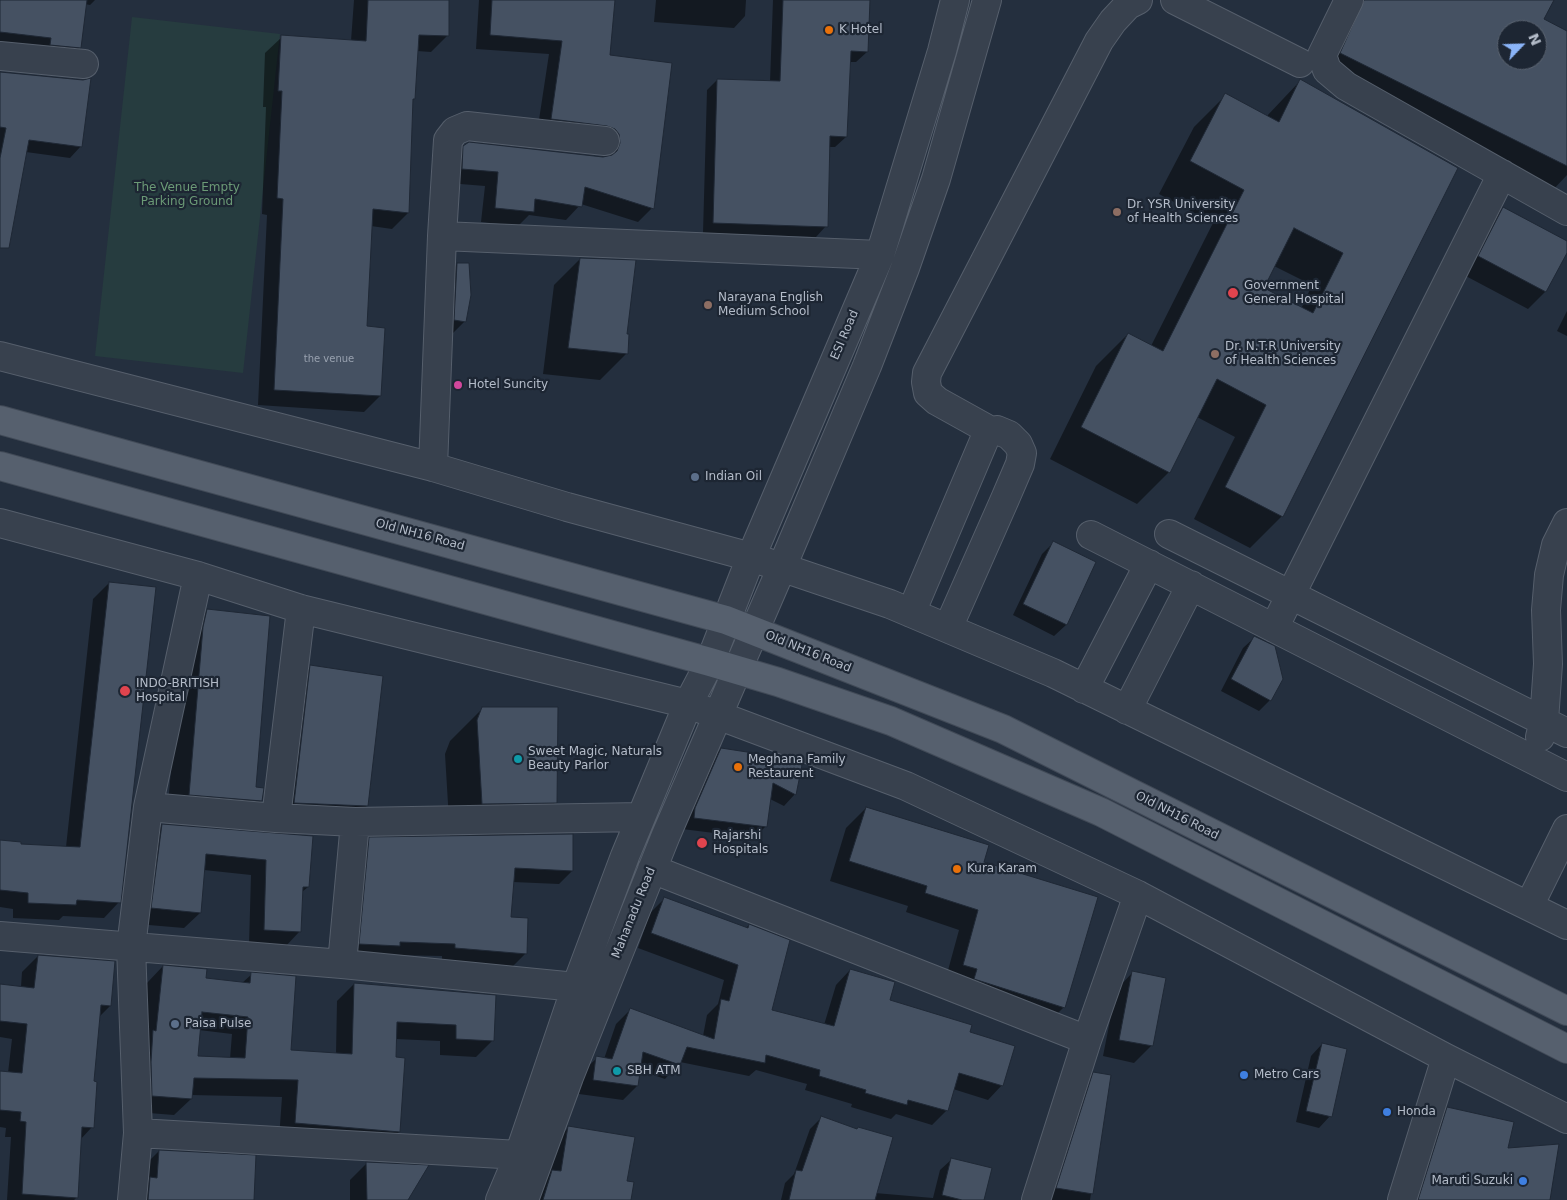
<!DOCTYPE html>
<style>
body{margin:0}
#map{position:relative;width:1567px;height:1200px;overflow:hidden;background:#242f3e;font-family:"DejaVu Sans",sans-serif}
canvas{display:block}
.north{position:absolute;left:1497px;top:20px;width:50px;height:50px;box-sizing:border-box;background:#1d2633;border:1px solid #59626f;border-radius:50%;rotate:66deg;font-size:14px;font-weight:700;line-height:20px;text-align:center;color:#b4bcc9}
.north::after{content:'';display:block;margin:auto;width:18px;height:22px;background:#8ab4f8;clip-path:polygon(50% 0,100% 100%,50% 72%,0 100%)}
</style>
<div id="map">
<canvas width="1567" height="1200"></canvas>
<div class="north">N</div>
</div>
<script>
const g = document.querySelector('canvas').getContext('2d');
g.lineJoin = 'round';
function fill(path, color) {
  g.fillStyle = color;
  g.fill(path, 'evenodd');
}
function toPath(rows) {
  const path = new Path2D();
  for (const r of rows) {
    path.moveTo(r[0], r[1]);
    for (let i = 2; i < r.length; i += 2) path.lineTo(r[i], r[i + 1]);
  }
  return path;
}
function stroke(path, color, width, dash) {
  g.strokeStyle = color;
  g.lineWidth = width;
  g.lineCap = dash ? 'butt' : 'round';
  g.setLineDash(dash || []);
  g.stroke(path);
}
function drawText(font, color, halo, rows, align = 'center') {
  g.font = font + ' "DejaVu Sans",sans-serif';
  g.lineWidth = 4.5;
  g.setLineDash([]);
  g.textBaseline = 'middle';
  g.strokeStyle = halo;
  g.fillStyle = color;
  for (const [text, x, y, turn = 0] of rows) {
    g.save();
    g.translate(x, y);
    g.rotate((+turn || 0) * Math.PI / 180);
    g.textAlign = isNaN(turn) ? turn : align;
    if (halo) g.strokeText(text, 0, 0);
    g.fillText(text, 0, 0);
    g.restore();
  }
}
fill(toPath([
 [132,17,280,34,243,373,95,356]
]), '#263c3f');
fill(toPath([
 [0,0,95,0,90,5,85,4,80,47,66,62,0,46],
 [354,0,448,0,448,35,431,52,417,51,414,99,411,101,408,213,392,229,371,226,366,328,380,396,364,412,258,405,267,215,262,214,266,107,263,107,265,53,282,37,351,41],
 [479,0,613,0,609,57,652,208,638,222,581,204,566,220,529,215,518,226,481,222,485,186,448,183,449,161,464,147,607,157,606,150,537,133,549,54,476,49],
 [656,0,746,0,745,16,734,28,654,22],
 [773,0,868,0,867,52,856,62,849,62,846,137,835,147,829,147,826,226,816,237,703,233,707,90,717,80,770,82],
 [1351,0,1552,0,1542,20,1567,32,1567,175,1551,192,1319,76],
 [1507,30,1537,30,1537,60,1507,60],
 [0,73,81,146,70,158,26,152,0,226],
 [1300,81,1457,168,1282,516,1250,548,1194,519,1235,437,1197,417,1169,472,1137,504,1050,459,1096,366,1128,334,1151,346,1213,223,1159,194,1194,127,1226,95,1266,117],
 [1274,266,1312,285,1301,309,1262,289],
 [1503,208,1567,242,1567,250,1545,292,1528,309,1462,274,1486,225],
 [580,259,626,335,626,354,600,380,543,374,554,285],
 [457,264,465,321,453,333,444,331,446,276],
 [1567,311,1567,336,1557,331],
 [1053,543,1094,562,1066,625,1054,636,1013,615,1042,554],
 [109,583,119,902,104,918,63,916,59,920,13,918,13,909,0,907,0,842,20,846,66,847,93,599],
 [207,611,255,788,261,801,238,823,167,817,181,650,185,633],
 [1255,637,1270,700,1259,711,1221,691,1243,648],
 [311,666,367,806,344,828,272,825,288,689],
 [483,708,556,802,523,836,572,871,559,884,513,882,510,918,526,953,513,966,442,960,442,956,390,955,385,959,347,957,357,852,370,839,450,837,445,754,450,741],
 [721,749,795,794,784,806,770,799,766,826,754,838,682,829,709,761],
 [866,808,982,863,1064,1007,1044,1027,944,985,959,930,906,912,908,906,830,881,846,828],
 [162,825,312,837,308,887,302,892,300,931,285,947,249,945,251,875,204,870,200,913,184,928,137,924,147,841],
 [664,899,746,928,749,925,771,1011,824,1025,836,985,850,970,889,1001,969,1032,1002,1085,988,1100,953,1089,947,1110,932,1125,896,1114,891,1119,851,1107,852,1104,805,1090,807,1084,756,1070,749,1076,680,1062,665,1079,639,1070,637,1086,623,1100,579,1094,582,1072,597,1058,604,1059,616,1024,630,1010,703,1036,707,1015,718,1004,724,980,638,948,650,913],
 [38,956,110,1006,99,1017,93,1082,92,1127,80,1140,77,1197,74,1200,7,1200,11,1137,5,1137,6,1128,0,1127,0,1072,8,1073,12,1039,0,1037,0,985,21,987,22,972],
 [163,966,204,979,242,983,252,974,289,1051,336,1054,337,1001,354,984,495,996,493,1040,476,1057,440,1055,440,1041,396,1039,395,1059,404,1059,399,1132,382,1149,279,1139,282,1097,191,1095,191,1099,174,1115,136,1112,147,983],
 [199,1030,232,1034,230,1059,197,1058],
 [1133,972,1151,1046,1134,1063,1103,1056,1116,990],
 [1322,1044,1330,1116,1319,1128,1296,1122,1311,1056],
 [1094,1074,1109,1076,1090,1200,1044,1200,1080,1087],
 [1448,1108,1507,1149,1549,1200,1404,1200,1427,1128],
 [821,1118,875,1193,933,1198,940,1170,952,1159,983,1200,781,1200,785,1183,794,1174,810,1129],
 [569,1127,626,1182,630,1200,533,1200,537,1186,549,1175,554,1142],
 [159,1151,253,1200,134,1200,143,1167],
 [367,1163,407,1200,350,1200,350,1180]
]), '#0007');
const building = toPath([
 [0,0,87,0,81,48,50,45,51,38,0,32,0,0],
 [368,0,449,0,449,36,419,35,415,99,413,99,409,213,373,209,367,326,385,328,381,396,274,390,283,199,277,198,282,91,278,91,281,35,366,41,368,0],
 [492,0,615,0,610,55,672,63,654,209,585,187,582,207,535,199,534,212,495,208,498,172,462,169,463,146,469,142,603,157,612,155,617,151,620,143,619,134,615,129,607,126,551,119,562,41,490,35,492,0],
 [783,0,870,0,868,52,851,51,847,137,830,136,828,227,713,223,717,79,780,81,783,0],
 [1364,0,1554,0,1544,19,1567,31,1567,166,1340,53,1364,0],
 [1507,30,1537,30,1537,60,1507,60,1507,30],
 [0,72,83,80,91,78,82,147,29,140,9,248,0,248,0,158,6,128,0,127,0,72],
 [1300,79,1458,168,1283,517,1225,487,1266,405,1217,379,1170,473,1081,427,1128,333,1163,351,1244,190,1190,161,1225,93,1279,122,1300,79],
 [1294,228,1343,253,1313,313,1264,288,1294,228],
 [1503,207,1567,241,1567,253,1546,292,1478,256,1503,207],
 [580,258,636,260,627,334,629,334,628,354,568,348,580,258],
 [457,263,469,263,471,295,466,322,454,320,457,263],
 [1053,541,1096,562,1067,625,1023,604,1053,541],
 [109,582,156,587,121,903,77,900,76,905,28,903,28,893,0,890,0,840,21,842,21,844,80,847,109,582],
 [207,609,270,616,256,787,264,788,262,801,189,795,203,627,207,609],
 [1254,636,1275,646,1283,679,1271,701,1231,679,1254,636],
 [310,665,383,676,368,806,294,803,310,665],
 [482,707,558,707,557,803,482,804,477,720,482,707],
 [721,748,773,756,773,758,802,765,796,795,773,783,767,827,694,818,695,808,721,748],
 [866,807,989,845,984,862,1098,897,1065,1008,974,979,977,969,963,965,978,910,925,893,927,886,849,861,866,807],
 [162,824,313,836,309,887,303,887,301,932,264,930,266,860,206,854,201,913,151,908,162,824],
 [573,834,573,871,515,868,511,917,528,918,527,954,455,948,455,944,400,942,400,946,359,944,369,837,573,834],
 [664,897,748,928,749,924,790,940,772,1010,834,1026,850,969,895,982,890,1000,972,1025,970,1032,1015,1046,1003,1086,959,1073,948,1111,908,1100,907,1105,865,1093,866,1090,819,1076,820,1070,766,1055,765,1063,687,1047,680,1065,643,1052,638,1086,593,1080,596,1056,612,1059,630,1008,714,1039,721,999,729,1001,738,965,651,933,664,897],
 [38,955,115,961,111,1006,101,1005,94,1081,97,1082,94,1128,82,1127,78,1198,22,1194,26,1122,20,1121,21,1112,0,1110,0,1071,22,1073,27,1024,0,1021,0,984,34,988,38,955],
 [163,965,207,969,206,978,250,983,251,972,296,976,291,1050,352,1054,354,983,496,995,494,1041,456,1039,456,1025,397,1022,396,1057,405,1058,400,1132,295,1123,298,1080,194,1078,192,1099,152,1096,151,1062,153,1030,156,1031,163,965],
 [202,1012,248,1017,245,1058,198,1056,202,1012],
 [1132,971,1166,978,1153,1046,1119,1040,1132,971],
 [1322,1043,1347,1049,1332,1117,1306,1111,1322,1043],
 [1093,1072,1111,1075,1093,1194,1056,1188,1093,1072],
 [1447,1107,1514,1122,1508,1148,1559,1144,1550,1200,1418,1200,1447,1107],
 [821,1116,857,1129,858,1127,893,1137,875,1200,789,1200,796,1170,802,1171,821,1116],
 [568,1126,635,1137,627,1181,634,1182,631,1200,543,1200,552,1170,561,1171,568,1126],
 [159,1150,256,1155,254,1200,148,1200,150,1177,157,1178,159,1150],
 [951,1158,992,1168,984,1200,962,1200,942,1195,951,1158],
 [366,1162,429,1165,408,1200,367,1200,366,1162]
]);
fill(building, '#455162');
stroke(building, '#1f2835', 1);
const minor = toPath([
 [1175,0,1300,63],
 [1349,0,1322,55,1327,70,1346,86,1567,211],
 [0,56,84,64],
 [442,236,880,255],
 [0,356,433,467,567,507,751,557,890,604,1053,673,1567,925],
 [433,467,442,236,448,140,455,131,467,126,605,141],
 [0,523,198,576,301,609,688,704,906,786,1138,895,1446,1058,1567,1119],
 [1169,534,1567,733],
 [1091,535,1567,777],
 [911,613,986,436,991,431],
 [948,628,1005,499,1020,464,1022,453,1018,444,1009,435,997,430,991,431,937,401,928,393,926,382,927,373,1099,41,1113,21,1128,5,1138,0],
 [1274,628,1502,174],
 [1084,689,1149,564],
 [1127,710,1191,585],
 [1540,737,1544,721,1548,664,1546,610,1549,575,1556,545,1567,523],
 [148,807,276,818,355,822,641,817],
 [276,818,301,609],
 [652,869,1087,1040],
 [1529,906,1567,829],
 [0,936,342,964,576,987],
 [342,964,355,822],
 [138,1133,519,1155],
 [132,1200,138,1133,131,947,148,807,198,576],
 [500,1200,519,1155,576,987,625,856,688,704,710,662,751,557,880,255,942,51,955,0],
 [524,1200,569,1077,666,835,782,567,867,366,905,268,936,179,987,0],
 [1036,1200,1087,1040,1138,895],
 [1402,1200,1446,1058]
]);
const major = toPath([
 [0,420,726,620,1003,729,1567,1011],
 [0,466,710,662,778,682,891,721,1101,812,1567,1049]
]);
stroke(minor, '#565f6c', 30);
stroke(major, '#414a57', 30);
stroke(minor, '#38414e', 28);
stroke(major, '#56606e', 28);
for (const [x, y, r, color] of [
 [829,30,5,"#e8710a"],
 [1117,212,5,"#8d6e63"],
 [1233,293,6,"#e0444e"],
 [708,305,5,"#8d6e63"],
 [1215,354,5,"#8d6e63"],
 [458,385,5,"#d1479c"],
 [695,477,5,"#5c6f8a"],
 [125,691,6,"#e0444e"],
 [518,759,5,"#0f9aa8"],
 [738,767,5,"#e8710a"],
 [702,843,6,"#e0444e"],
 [957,869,5,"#e8710a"],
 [175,1024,5,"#5c6f8a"],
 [617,1071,5,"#0f9aa8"],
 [1244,1075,5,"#3f7fe0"],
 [1387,1112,5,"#3f7fe0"],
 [1523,1181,5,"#3f7fe0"]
]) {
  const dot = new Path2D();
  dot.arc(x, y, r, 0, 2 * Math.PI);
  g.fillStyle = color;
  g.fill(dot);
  stroke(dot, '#1d2633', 2);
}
drawText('10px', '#98a1af', null, [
 ["the venue",329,359]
]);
drawText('12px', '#b4bcc9', '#1d2633', [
 ["K Hotel",839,30],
 ["Dr. YSR University",1127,205],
 ["of Health Sciences",1127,219],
 ["Government",1244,286],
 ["General Hospital",1244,300],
 ["Narayana English",718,298],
 ["Medium School",718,312],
 ["Dr. N.T.R University",1225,347],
 ["of Health Sciences",1225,361],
 ["Hotel Suncity",468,385],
 ["Indian Oil",705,477],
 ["INDO-BRITISH",136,684],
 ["Hospital",136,698],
 ["Sweet Magic, Naturals",528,752],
 ["Beauty Parlor",528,766],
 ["Meghana Family",748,760],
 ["Restaurent",748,774],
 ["Rajarshi",713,836],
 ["Hospitals",713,850],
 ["Kura Karam",967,869],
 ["Paisa Pulse",185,1024],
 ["SBH ATM",627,1071],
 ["Metro Cars",1254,1075],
 ["Honda",1397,1112],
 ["Maruti Suzuki",1513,1181,"right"]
], 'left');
drawText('12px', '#6b9a76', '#1d2633', [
 ["The Venue Empty",187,188],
 ["Parking Ground",187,202]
]);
drawText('12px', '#b4bcc9', '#1d2633', [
 ["ESI Road",845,335,-67],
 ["Old NH16 Road",420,535,15],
 ["Old NH16 Road",808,652,22],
 ["Old NH16 Road",1177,816,27],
 ["Mahanadu Road",634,913,-68]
]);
</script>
